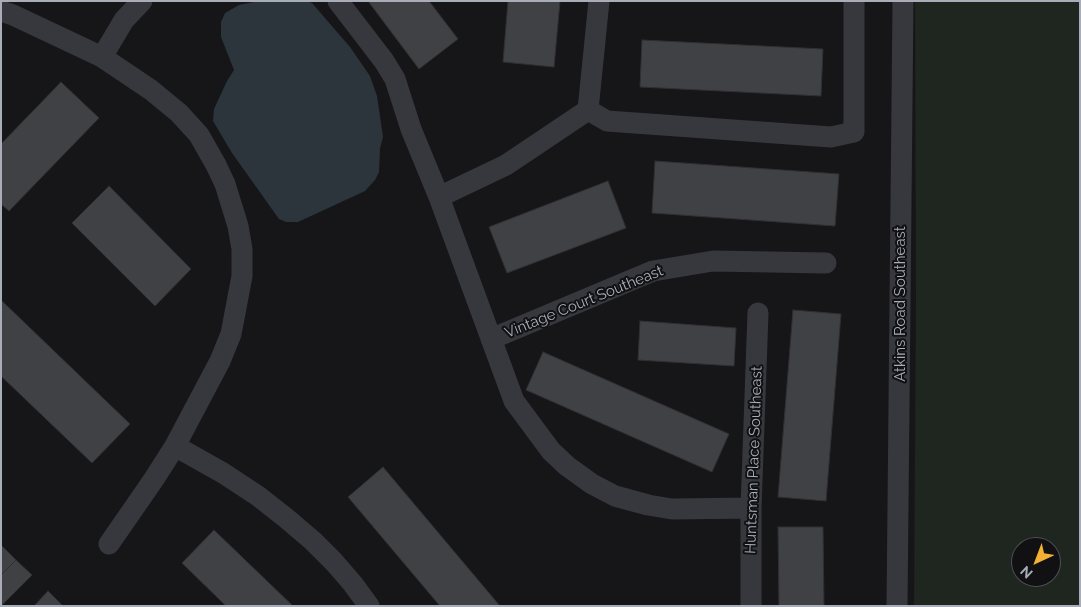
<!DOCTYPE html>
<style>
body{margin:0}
#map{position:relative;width:1081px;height:607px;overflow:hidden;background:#161618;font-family:Raleway,sans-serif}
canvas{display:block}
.frame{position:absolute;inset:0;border:2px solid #a8adb8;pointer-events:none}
.north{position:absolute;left:1011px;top:537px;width:50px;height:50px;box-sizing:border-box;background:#111113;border:1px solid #4d4f55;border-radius:50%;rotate:223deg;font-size:14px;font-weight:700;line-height:20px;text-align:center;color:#a8adb8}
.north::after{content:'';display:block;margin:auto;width:18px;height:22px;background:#f2b134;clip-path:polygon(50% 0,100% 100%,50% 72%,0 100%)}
</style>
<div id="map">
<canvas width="1081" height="607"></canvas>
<div class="frame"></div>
<div class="north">N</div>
</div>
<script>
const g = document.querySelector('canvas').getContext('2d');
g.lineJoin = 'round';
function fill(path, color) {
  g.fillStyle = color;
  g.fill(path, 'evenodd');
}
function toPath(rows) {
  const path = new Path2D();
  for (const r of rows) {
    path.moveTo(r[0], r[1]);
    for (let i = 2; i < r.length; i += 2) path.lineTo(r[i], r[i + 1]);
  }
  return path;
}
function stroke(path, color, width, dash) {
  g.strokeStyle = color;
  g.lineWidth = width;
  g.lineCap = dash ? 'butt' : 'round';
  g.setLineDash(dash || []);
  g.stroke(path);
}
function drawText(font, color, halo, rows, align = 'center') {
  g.font = font + ' Raleway,sans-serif';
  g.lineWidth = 4;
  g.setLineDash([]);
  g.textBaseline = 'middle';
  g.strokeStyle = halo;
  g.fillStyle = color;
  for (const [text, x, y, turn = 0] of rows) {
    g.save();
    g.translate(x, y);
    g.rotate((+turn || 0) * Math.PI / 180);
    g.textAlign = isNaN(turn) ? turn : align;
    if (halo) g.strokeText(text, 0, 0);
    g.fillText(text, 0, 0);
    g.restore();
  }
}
fill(toPath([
 [915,1,1080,1,1080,606,914,606,916,298],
 [1021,547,1051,547,1051,577,1021,577]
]), '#1e261f');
fill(toPath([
 [259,1,307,1,312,3,350,47,370,76,377,96,383,137,380,148,379,172,375,180,365,191,298,222,286,222,279,219,232,153,213,121,214,109,227,81,234,70,221,37,221,22,225,13,239,5]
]), '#2c353c');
const building = toPath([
 [368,1,429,1,458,39,419,69,368,1],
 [508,1,560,1,554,67,503,62,508,1],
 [642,40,823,49,821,96,640,87,642,40],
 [61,82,99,118,9,211,1,204,1,144,61,82],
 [655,161,839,174,835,226,652,213,655,161],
 [608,181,626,228,507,273,489,227,608,181],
 [109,186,191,269,155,306,72,223,109,186],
 [1,300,130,424,92,463,1,376,1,300],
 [793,310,841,314,826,501,778,497,793,310],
 [640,321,736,328,734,366,638,360,640,321],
 [543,352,729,434,712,472,526,390,543,352],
 [383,467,500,606,440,606,348,497,383,467],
 [778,527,823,527,824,606,779,606,778,527],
 [214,530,293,606,226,606,182,563,214,530],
 [1,545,16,560,1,575,1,545],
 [16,560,32,575,1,606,1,575,16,560],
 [48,591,63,606,34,606,48,591]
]);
fill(building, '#404145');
stroke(building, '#303034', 1);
stroke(toPath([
 [338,1,384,61,395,79,411,129,439,197,514,401,551,451,567,466,592,484,615,496,648,505,672,509,751,508],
 [1,11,13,15,102,57,151,90,179,113,199,135,216,165,225,184,238,226,242,249,242,276,231,334,220,361,175,446,154,479,109,544],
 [102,57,124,20,142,1],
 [588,110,599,1],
 [439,197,506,165,588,110,607,121,831,137,854,132,854,1],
 [491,339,653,271,713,261,826,263],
 [175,446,223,473,258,496,286,518,313,541,334,562,353,584,369,606],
 [751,606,751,508,758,313],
 [897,606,903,1]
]), '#37383d', 21);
drawText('15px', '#a8adb8', '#111113', [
 ["Vintage Court Southeast",584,302,-22],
 ["Atkins Road Southeast",900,304,-90],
 ["Huntsman Place Southeast",754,460,-88]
]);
</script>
